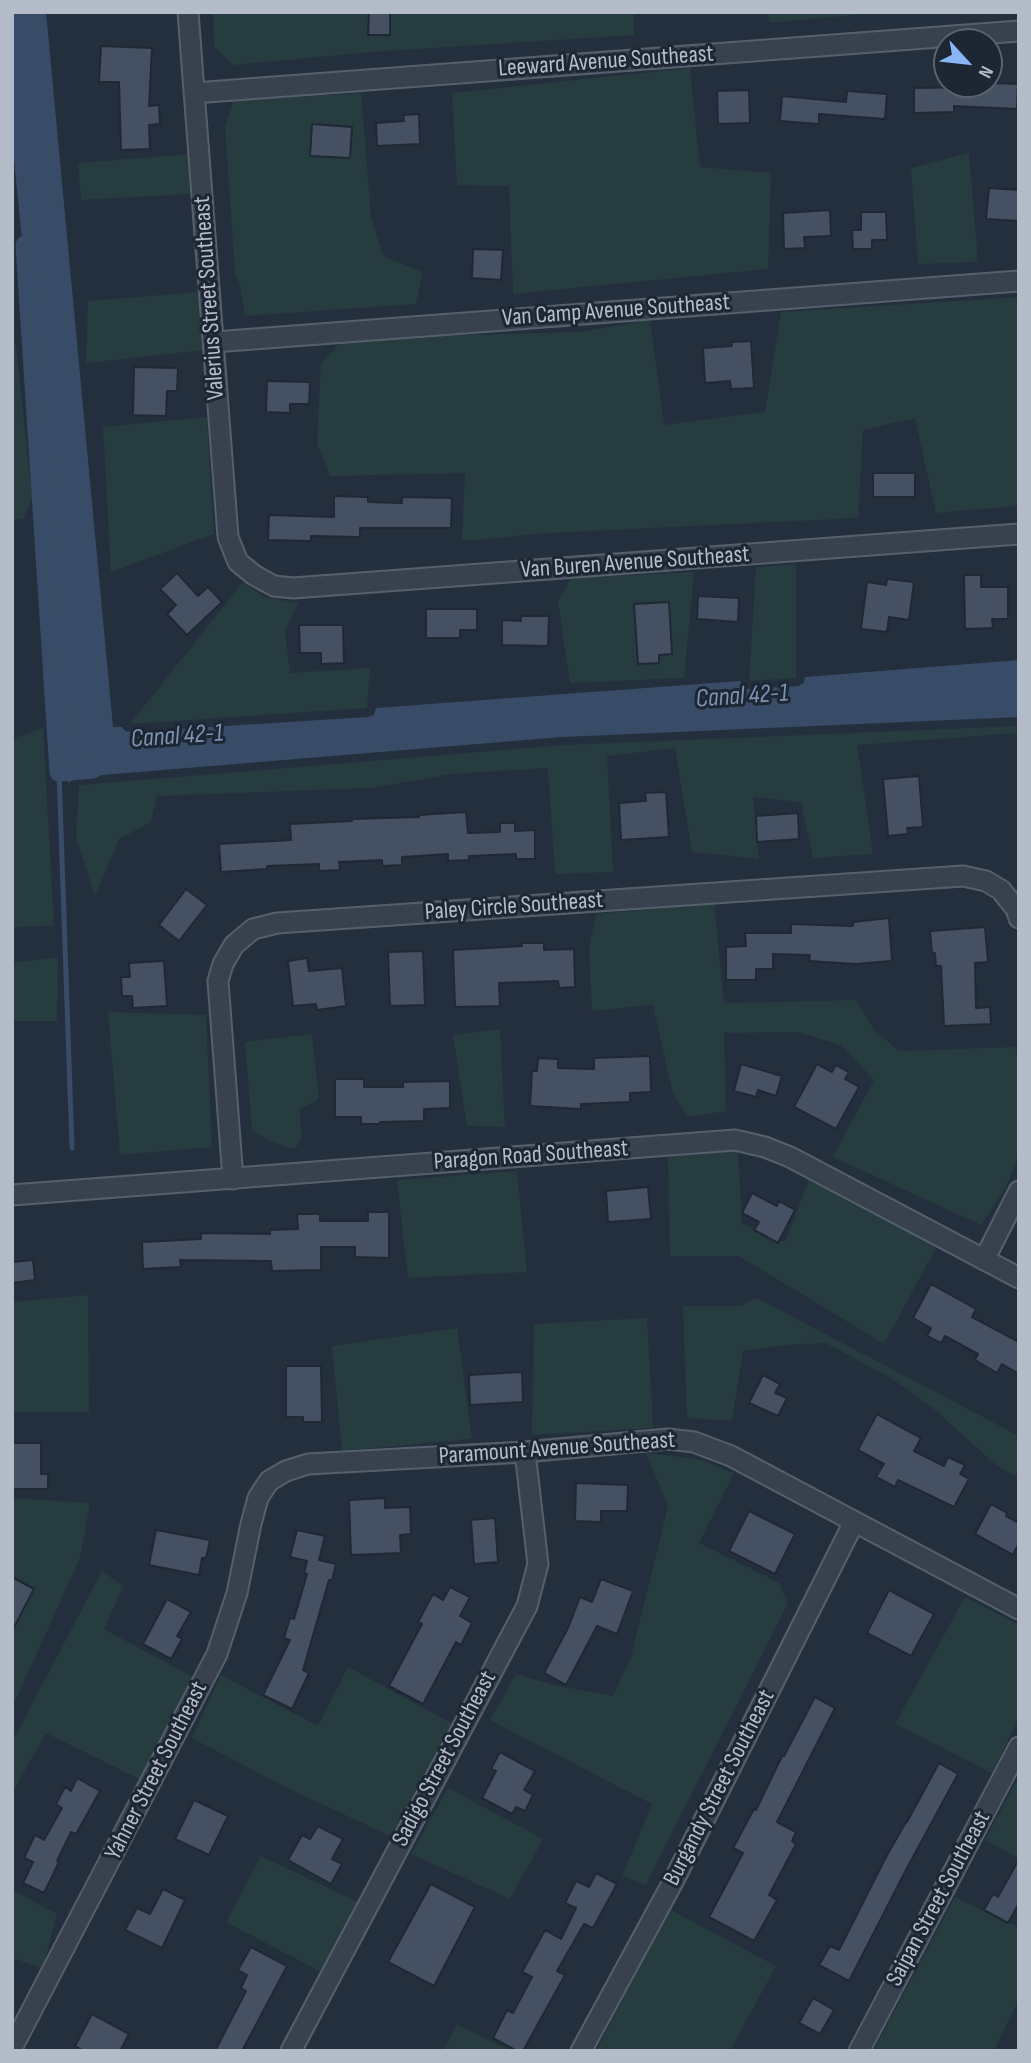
<!DOCTYPE html>
<style>
body{margin:0}
#map{position:relative;width:1031px;height:2063px;overflow:hidden;background:#242f3e;font-family:"Sofia Sans Condensed",sans-serif}
canvas{display:block}
.frame{position:absolute;inset:0;border:14px solid #b4bcc9;pointer-events:none}
.north{position:absolute;left:933px;top:28px;width:70px;height:70px;box-sizing:border-box;background:#1d2633;border:2px solid #59626f;border-radius:50%;rotate:117deg;font-size:19px;font-weight:700;line-height:28px;text-align:center;color:#b4bcc9}
.north::after{content:'';display:block;margin:auto;width:24px;height:32px;background:#8ab4f8;clip-path:polygon(50% 0,100% 100%,50% 72%,0 100%)}
</style>
<div id="map">
<canvas width="1031" height="2063"></canvas>
<div class="frame"></div>
<div class="north">N</div>
</div>
<script>
const g = document.querySelector('canvas').getContext('2d');
g.lineJoin = 'round';
function fill(path, color) {
  g.fillStyle = color;
  g.fill(path, 'evenodd');
}
function toPath(rows) {
  const path = new Path2D();
  for (const r of rows) {
    path.moveTo(r[0], r[1]);
    for (let i = 2; i < r.length; i += 2) path.lineTo(r[i], r[i + 1]);
  }
  return path;
}
function stroke(path, color, width, dash) {
  g.strokeStyle = color;
  g.lineWidth = width;
  g.lineCap = dash ? 'butt' : 'round';
  g.setLineDash(dash || []);
  g.stroke(path);
}
function drawText(font, color, halo, rows, align = 'center') {
  g.font = font + ' "Sofia Sans Condensed",sans-serif';
  g.lineWidth = 6;
  g.setLineDash([]);
  g.textBaseline = 'middle';
  g.strokeStyle = halo;
  g.fillStyle = color;
  for (const [text, x, y, turn = 0] of rows) {
    g.save();
    g.translate(x, y);
    g.rotate((+turn || 0) * Math.PI / 180);
    g.textAlign = isNaN(turn) ? turn : align;
    if (halo) g.strokeText(text, 0, 0);
    g.fillText(text, 0, 0);
    g.restore();
  }
}
fill(toPath([
 [213,12,634,12,634,35,372,52,234,65,214,47],
 [767,12,884,12,770,23],
 [690,68,700,167,771,173,768,269,513,294,509,186,457,185,452,93],
 [361,93,371,216,383,256,423,272,416,304,245,316,240,285,235,273,225,127,233,101],
 [969,153,978,262,918,264,911,168],
 [190,154,192,194,81,200,78,163],
 [197,292,203,350,86,363,88,301],
 [1019,297,1019,506,936,513,915,418,863,430,858,518,550,533,462,541,465,473,330,476,317,444,321,363,345,338,580,332,650,320,664,425,765,412,781,312],
 [12,345,16,345,32,498,23,519,12,520],
 [207,417,214,534,111,572,103,427],
 [796,564,796,678,749,681,756,567],
 [694,572,684,678,570,683,558,601,571,578],
 [243,582,264,597,298,603,285,632,290,673,370,668,367,708,130,724],
 [1019,726,1019,733,857,745,873,854,813,858,801,802,753,797,759,859,692,852,675,748,607,756,613,872,555,874,548,768,452,774,371,788,157,796,151,822,119,839,95,897,76,836,79,785,564,745],
 [43,728,54,926,12,927,12,739],
 [714,903,724,1003,856,1000,874,1030,899,1051,1015,1047,1019,1064,1019,1153,1006,1187,981,1225,833,1157,874,1080,841,1045,797,1032,724,1033,726,1111,688,1117,673,1094,653,1005,592,1011,589,948,596,914],
 [58,958,57,1021,12,1021,12,962],
 [108,1012,206,1015,212,1147,120,1155],
 [500,1029,505,1127,467,1126,453,1035],
 [312,1034,319,1099,299,1109,302,1138,295,1149,274,1143,252,1130,245,1042],
 [738,1150,742,1224,785,1242,809,1180,937,1246,884,1344,739,1256,670,1256,668,1155],
 [517,1171,527,1272,408,1278,397,1180],
 [88,1295,89,1412,12,1412,12,1302],
 [757,1298,1019,1436,1019,1479,995,1464,934,1409,891,1378,826,1343,784,1345,743,1351,732,1421,687,1418,683,1306,740,1306],
 [647,1318,653,1428,532,1435,534,1324],
 [457,1328,472,1439,342,1451,332,1346],
 [646,1453,699,1459,734,1473,699,1543,779,1583,788,1603,646,1885,622,1876,652,1804,490,1720,516,1674,554,1685,613,1696,631,1657,668,1506],
 [12,1498,90,1503,80,1558,12,1708],
 [102,1571,123,1586,104,1629,193,1677,141,1780,46,1733,12,1793,12,1742],
 [965,1597,1019,1625,1019,1718,992,1773,895,1724],
 [348,1667,455,1725,395,1838,287,1788,192,1738,221,1675,318,1726],
 [1019,1776,1019,1859,985,1840],
 [448,1788,543,1839,510,1899,411,1854],
 [261,1856,362,1904,323,1973,226,1922],
 [12,1890,57,1914,43,1968,12,1958],
 [955,1897,1019,1927,1019,1999,994,2051,873,2051],
 [669,1909,776,1966,730,2051,596,2051],
 [457,2024,511,2051,443,2051]
]), '#263c3f');
fill(toPath([
 [12,12,46,12,113,727,122,727,125,731,131,732,368,717,374,715,376,708,740,681,743,686,748,689,798,686,804,683,805,677,1019,660,1019,717,562,737,78,777,68,783,27,280,28,273,25,269,12,140]
]), '#394c67');
stroke(toPath([
 [59,772,72,1148]
]), '#394c67', 5);
stroke(toPath([
 [25,245,59,772,93,769]
]), '#394c67', 19);
const building = toPath([
 [369,12,390,12,390,35,368,35,369,12],
 [101,46,152,48,149,106,159,105,160,124,149,125,150,149,121,150,119,82,99,82,101,46],
 [989,83,1018,84,1017,109,954,106,954,112,914,113,914,88,978,87,978,84,989,83],
 [749,90,750,123,718,124,717,91,749,90],
 [847,91,887,94,885,119,819,114,819,124,780,121,782,96,846,102,847,91],
 [419,114,420,144,377,146,376,123,404,121,403,115,419,114],
 [312,124,352,127,350,158,310,156,312,124],
 [989,188,1019,190,1019,221,986,219,989,188],
 [830,210,831,236,804,237,805,248,784,249,783,213,830,210],
 [861,212,886,212,887,240,872,240,872,249,853,249,852,230,861,230,861,212],
 [473,249,503,250,501,280,472,278,473,249],
 [751,341,754,388,731,389,730,381,705,383,703,348,732,346,731,342,751,341],
 [134,367,178,368,177,391,167,391,166,416,133,415,134,367],
 [267,381,310,382,309,404,290,404,290,413,266,412,267,381],
 [873,473,915,473,915,497,873,497,873,473],
 [334,496,368,497,368,502,402,503,402,497,452,498,451,528,360,528,360,537,311,536,311,541,268,540,269,515,334,517,334,496],
 [177,573,198,596,208,587,222,602,187,635,167,614,176,605,160,589,177,573],
 [964,575,981,575,981,587,1008,587,1008,619,992,619,993,628,965,629,964,575],
 [887,579,914,582,909,620,889,617,887,632,861,629,867,582,886,585,887,579],
 [698,596,739,598,738,622,697,619,698,596],
 [669,602,672,654,659,655,659,663,638,664,634,604,669,602],
 [426,609,477,609,477,630,460,630,460,638,426,638,426,609],
 [521,616,549,616,548,646,502,645,502,620,521,621,521,616],
 [299,625,343,625,344,663,321,664,321,653,300,653,299,625],
 [919,776,923,827,907,828,908,834,888,836,883,779,919,776],
 [666,792,669,837,621,840,619,803,646,801,645,793,666,792],
 [466,812,468,833,500,832,500,823,515,823,515,831,535,830,535,859,516,859,516,854,469,856,469,860,448,861,448,854,402,857,402,865,382,866,382,860,339,862,340,870,319,871,319,864,267,866,267,869,221,872,219,844,291,840,290,824,352,821,352,819,419,817,418,815,466,812],
 [798,813,799,839,757,842,756,816,798,813],
 [186,889,207,905,179,941,159,925,186,889],
 [889,918,892,961,856,964,809,961,810,955,773,954,773,969,756,969,756,980,726,980,726,947,746,946,745,933,791,933,791,924,853,926,853,922,889,918],
 [985,927,988,962,975,963,976,1008,990,1007,991,1024,944,1026,941,966,936,966,935,953,932,953,930,931,985,927],
 [522,943,544,943,544,950,574,949,575,987,559,988,558,981,499,983,500,1006,455,1007,453,950,522,946,522,943],
 [423,951,425,1005,390,1006,388,952,423,951],
 [307,958,309,971,342,968,346,1006,317,1010,316,1004,293,1006,288,961,307,958],
 [164,961,167,1006,133,1008,132,996,122,996,121,977,130,977,129,963,164,961],
 [650,1056,651,1092,630,1093,630,1102,581,1104,581,1109,530,1106,532,1071,537,1071,538,1058,558,1059,558,1068,594,1069,594,1058,650,1056],
 [741,1064,782,1076,776,1096,758,1090,756,1097,734,1091,741,1064],
 [817,1064,832,1072,836,1065,849,1072,845,1079,859,1087,836,1129,794,1107,817,1064],
 [335,1079,364,1079,364,1087,403,1087,403,1082,450,1081,450,1108,424,1109,424,1121,380,1122,381,1124,361,1124,361,1117,335,1117,335,1079],
 [648,1187,651,1219,608,1222,606,1191,648,1187],
 [752,1193,777,1206,779,1201,795,1210,778,1243,754,1230,759,1222,742,1213,752,1193],
 [368,1212,389,1212,389,1258,355,1257,355,1247,321,1247,321,1270,272,1271,271,1261,180,1260,181,1267,143,1269,142,1242,201,1239,201,1233,270,1234,270,1230,298,1229,297,1214,320,1214,320,1221,368,1221,368,1212],
 [33,1260,35,1280,12,1283,12,1262,33,1260],
 [931,1284,976,1309,972,1317,1019,1342,1019,1374,1002,1364,997,1373,975,1360,978,1354,945,1336,941,1343,927,1336,931,1328,913,1318,931,1284],
 [286,1366,321,1366,322,1422,303,1422,303,1417,286,1417,286,1366],
 [522,1372,523,1402,470,1405,469,1375,522,1372],
 [763,1375,780,1384,775,1393,787,1398,778,1416,749,1403,763,1375],
 [877,1414,921,1438,914,1451,944,1466,948,1457,965,1465,960,1474,969,1479,954,1507,898,1480,895,1487,876,1477,884,1464,858,1450,877,1414],
 [13,1443,41,1443,41,1474,48,1474,48,1489,13,1489,13,1443],
 [576,1483,628,1485,627,1511,601,1511,601,1522,575,1521,576,1483],
 [385,1498,385,1508,410,1507,411,1534,400,1535,401,1553,351,1555,349,1500,385,1498],
 [991,1504,1007,1513,1006,1516,1019,1523,1019,1543,1013,1555,975,1534,991,1504],
 [749,1511,795,1534,775,1574,729,1551,749,1511],
 [495,1518,498,1562,474,1564,471,1520,495,1518],
 [156,1530,210,1540,206,1558,202,1558,199,1575,149,1565,156,1530],
 [297,1530,325,1536,319,1560,336,1564,332,1580,329,1580,303,1670,309,1673,292,1709,263,1695,290,1640,284,1638,290,1618,294,1619,307,1574,304,1573,307,1561,290,1557,297,1530],
 [12,1577,34,1589,12,1631,12,1577],
 [601,1579,633,1591,626,1610,617,1634,597,1626,566,1685,544,1673,568,1628,580,1597,592,1602,601,1579],
 [450,1587,470,1597,460,1616,472,1623,461,1645,456,1642,423,1704,389,1686,422,1624,418,1622,433,1594,443,1600,450,1587],
 [889,1590,934,1614,911,1656,867,1633,889,1590],
 [167,1599,191,1612,177,1636,182,1639,171,1659,143,1644,167,1599],
 [815,1697,835,1708,777,1822,796,1832,792,1841,796,1844,769,1895,777,1900,754,1941,709,1917,743,1853,733,1848,754,1809,756,1810,782,1756,784,1756,815,1697],
 [500,1752,535,1771,524,1790,533,1795,525,1811,516,1807,512,1814,482,1798,496,1771,491,1769,500,1752],
 [939,1763,958,1774,907,1868,849,1981,819,1965,830,1946,839,1950,886,1857,906,1822,907,1822,939,1763],
 [77,1778,100,1791,76,1834,71,1832,57,1861,59,1862,44,1893,23,1883,33,1862,24,1858,35,1835,44,1840,62,1808,56,1804,65,1787,71,1791,77,1778],
 [194,1800,228,1816,209,1855,175,1839,194,1800],
 [318,1826,343,1839,332,1859,342,1864,331,1884,288,1860,302,1835,310,1839,318,1826],
 [1019,1859,1019,1903,1008,1923,984,1910,993,1894,998,1897,1019,1859],
 [596,1873,617,1884,593,1928,584,1924,557,1971,565,1975,523,2051,517,2051,493,2038,507,2010,513,2013,532,1977,522,1972,545,1930,561,1939,576,1908,565,1903,576,1881,589,1887,596,1873],
 [431,1884,475,1907,434,1986,388,1962,431,1884],
 [163,1889,185,1900,162,1948,125,1930,137,1908,150,1914,163,1889],
 [251,1947,287,1966,242,2051,215,2051,246,1991,241,1988,247,1975,238,1970,251,1947],
 [813,1998,834,2010,820,2034,799,2023,813,1998],
 [92,2014,129,2034,120,2051,84,2051,75,2046,92,2014]
]);
fill(building, '#455162');
stroke(building, '#1f2835', 2);
const minor = toPath([
 [188,12,228,537,238,562,254,575,274,586,293,588,1019,534],
 [194,93,1019,31],
 [214,342,1019,281],
 [233,1179,218,981,223,964,234,945,253,929,277,923,963,876,986,881,1001,890,1016,909,1019,918],
 [12,1195,735,1140,765,1147,790,1157,1019,1278],
 [984,1260,1019,1191],
 [12,2048,217,1654,237,1593,251,1524,258,1498,269,1481,286,1471,308,1464,525,1452,668,1439,694,1442,731,1456,1019,1609],
 [291,2051,527,1606,538,1564,525,1452],
 [581,2051,674,1880,854,1522],
 [859,2051,1019,1747]
]);
stroke(minor, '#565f6c', 23);
stroke(minor, '#38414e', 19);
drawText('24px', '#b4bcc9', '#1d2633', [
 ["Leeward Avenue Southeast",606,62,-4],
 ["Valerius Street Southeast",210,298,-94],
 ["Van Camp Avenue Southeast",616,311,-4],
 ["Van Buren Avenue Southeast",635,563,-4],
 ["Paley Circle Southeast",514,907,-4],
 ["Paragon Road Southeast",531,1156,-4],
 ["Paramount Avenue Southeast",557,1449,-4],
 ["Sadigo Street Southeast",445,1759,-62],
 ["Yahner Street Southeast",157,1771,-63],
 ["Burgandy Street Southeast",720,1788,-63],
 ["Saipan Street Southeast",939,1899,-62]
]);
drawText('italic 26px', '#7c92b1', '#1d2633', [
 ["Canal 42-1",742,697,-4],
 ["Canal 42-1",177,737,-4]
]);
</script>
